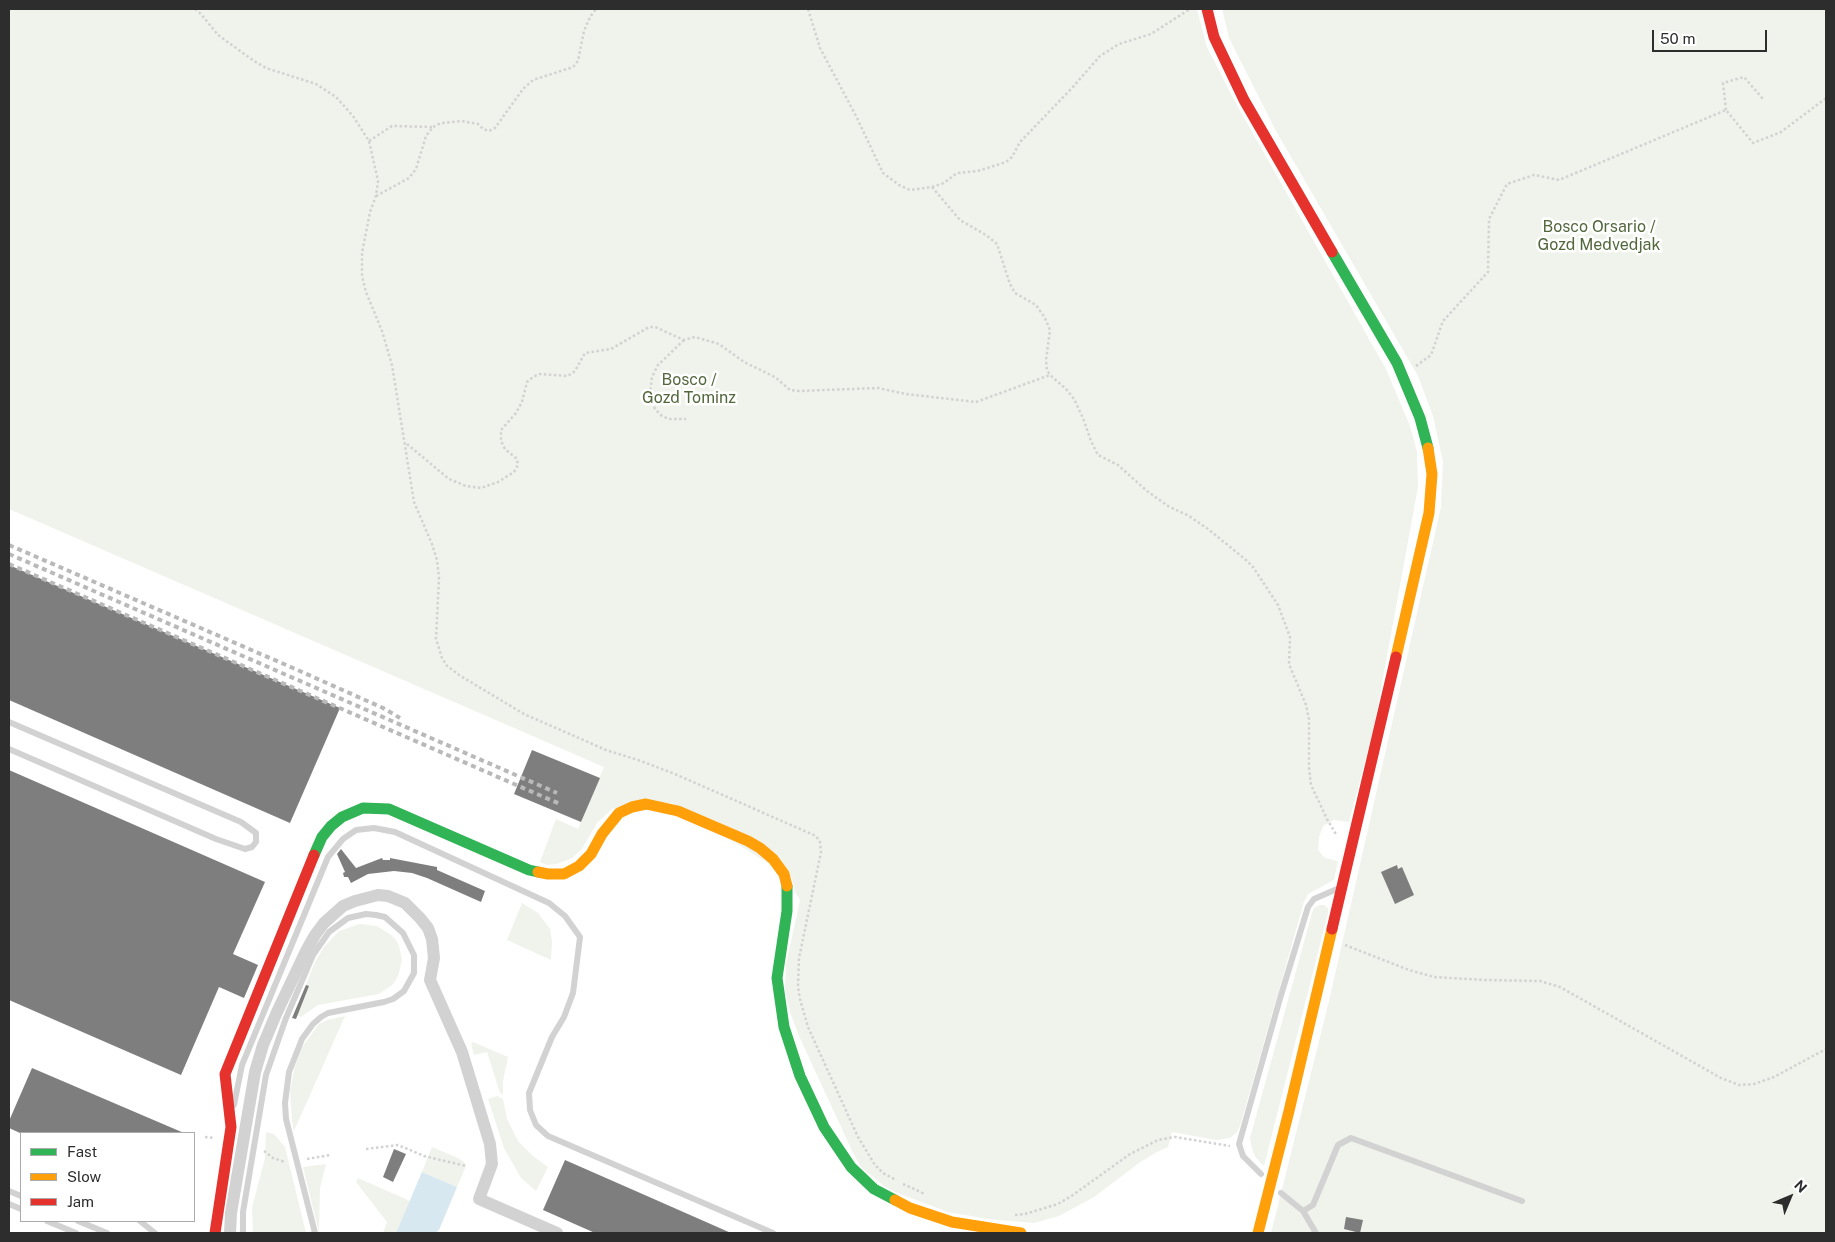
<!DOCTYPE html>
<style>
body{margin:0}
#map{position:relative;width:1835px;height:1242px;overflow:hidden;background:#fff;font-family:"Public Sans",sans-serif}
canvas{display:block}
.frame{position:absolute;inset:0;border:10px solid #2d2d2d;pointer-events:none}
.legend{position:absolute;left:20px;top:1132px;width:175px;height:90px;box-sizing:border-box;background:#fff;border:1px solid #ababab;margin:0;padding:6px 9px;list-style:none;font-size:15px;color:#2d2d2d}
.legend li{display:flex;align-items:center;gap:10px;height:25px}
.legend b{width:25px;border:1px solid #ababab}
.north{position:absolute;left:1765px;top:1172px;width:50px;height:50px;-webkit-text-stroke:4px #fff;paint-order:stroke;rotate:45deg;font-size:14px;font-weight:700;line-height:20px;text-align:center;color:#2d2d2d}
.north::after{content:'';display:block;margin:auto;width:18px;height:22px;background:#2d2d2d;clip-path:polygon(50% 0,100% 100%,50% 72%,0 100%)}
.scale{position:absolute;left:1652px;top:30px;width:115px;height:22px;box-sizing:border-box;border:2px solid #2d2d2d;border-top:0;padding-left:6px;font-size:15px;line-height:18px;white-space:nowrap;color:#2d2d2d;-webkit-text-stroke:4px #fff;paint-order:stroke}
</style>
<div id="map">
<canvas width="1835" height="1242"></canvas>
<div class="frame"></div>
<ul class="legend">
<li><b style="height:6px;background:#30b455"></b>Fast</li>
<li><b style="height:6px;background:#ff9f0a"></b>Slow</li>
<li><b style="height:6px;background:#e5322d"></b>Jam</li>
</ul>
<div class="north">N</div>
<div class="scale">50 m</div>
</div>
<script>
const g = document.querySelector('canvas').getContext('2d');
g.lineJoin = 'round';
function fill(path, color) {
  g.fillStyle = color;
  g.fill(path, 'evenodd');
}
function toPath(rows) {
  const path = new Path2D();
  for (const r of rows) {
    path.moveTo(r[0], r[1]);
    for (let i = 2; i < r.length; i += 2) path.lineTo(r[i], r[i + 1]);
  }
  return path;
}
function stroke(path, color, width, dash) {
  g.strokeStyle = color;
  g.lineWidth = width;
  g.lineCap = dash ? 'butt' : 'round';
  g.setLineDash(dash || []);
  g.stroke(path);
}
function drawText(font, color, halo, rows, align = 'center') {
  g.font = font + ' "Public Sans",sans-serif';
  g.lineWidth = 5;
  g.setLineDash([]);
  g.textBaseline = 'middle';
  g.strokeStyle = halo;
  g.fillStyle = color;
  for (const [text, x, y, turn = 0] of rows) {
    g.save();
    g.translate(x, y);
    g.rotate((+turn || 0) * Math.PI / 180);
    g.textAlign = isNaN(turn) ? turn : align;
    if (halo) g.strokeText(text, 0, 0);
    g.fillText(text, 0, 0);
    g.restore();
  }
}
fill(toPath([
 [9,9,1197,9,1207,47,1233,98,1386,369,1410,426,1417,452,1418,487,1374,727,1349,822,1334,820,1323,826,1319,837,1318,850,1325,858,1338,861,1334,880,1308,894,1304,902,1240,1126,1237,1132,1230,1138,1216,1140,1172,1132,1168,1147,1155,1153,1139,1163,1094,1197,1059,1216,1034,1223,988,1219,948,1212,895,1192,884,1186,861,1167,853,1153,799,1036,790,1012,785,990,786,964,800,900,795,892,792,878,672,803,612,809,597,823,582,849,572,858,557,864,547,865,540,862,556,819,578,829,604,767,9,509],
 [1222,9,1826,9,1826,1233,1271,1233,1329,1001,1441,507,1443,462,1433,416,1418,376,1276,131,1229,38],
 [522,903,538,913,550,929,552,942,551,960,507,940],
 [1319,905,1324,905,1328,908,1328,913,1264,1166,1256,1158,1252,1149,1250,1138,1312,913,1314,908],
 [360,924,377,926,391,935,396,940,399,946,402,960,399,973,396,980,392,985,379,994,318,1005,301,1017,294,1014,315,962,324,947,339,931],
 [345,1016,294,1131,292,1121,290,1090,295,1066,302,1047,319,1024,327,1020],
 [473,1042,508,1057,503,1081,503,1094,500,1093,487,1052,474,1055,471,1044],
 [497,1096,503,1099,507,1119,518,1141,533,1156,548,1167,536,1191,521,1178,504,1148,488,1099],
 [266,1132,274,1134,285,1147,306,1233,253,1233,252,1208,265,1158],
 [432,1147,458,1158,465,1163,466,1166,457,1187,422,1172],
 [326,1164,320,1188,319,1233,303,1167],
 [358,1178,410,1201,396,1233,383,1233,387,1222,356,1182]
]), '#f0f3eb');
fill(toPath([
 [422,1172,457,1187,439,1230,435,1233,396,1233]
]), '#d8e8f0');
fill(toPath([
 [9,565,340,708,290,823,9,700],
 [532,750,600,778,581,822,514,794],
 [9,770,265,882,233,954,258,965,244,998,219,987,181,1075,9,1000],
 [341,849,356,868,382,858,383,860,390,860,390,858,437,867,437,870,485,891,481,902,427,878,412,873,394,871,368,874,351,883,348,877,344,877,343,873,345,872,337,854],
 [1397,865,1398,869,1402,867,1414,895,1395,904,1381,872],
 [306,985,309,986,296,1019,292,1018],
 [32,1068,184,1133,20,1133,9,1128,9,1121],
 [394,1149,406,1154,393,1182,383,1177],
 [565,1160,647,1196,731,1233,595,1233,543,1210],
 [1346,1217,1363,1220,1360,1233,1344,1229]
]), '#7e7e7e');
stroke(toPath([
 [195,9,201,14,218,35,254,61,266,68,316,84,336,97,353,116,369,141,378,181,376,196,370,212,362,253,362,276,366,292,382,331,392,365,414,502,432,544,437,560,439,578,436,639,442,658,447,666,459,675,524,714,606,750,638,760,675,774,816,836,820,842,821,852,799,958,798,987,800,999,808,1027,858,1137,875,1165,883,1173,896,1180],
 [808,9,820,48,856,116,883,173,899,185,910,190,932,187,944,183,957,173,978,171,1006,162,1012,157,1020,142,1072,88,1100,56,1119,44,1151,34,1190,9],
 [1726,110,1723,83,1744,77,1763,99],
 [369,141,392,126,433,127],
 [932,187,960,220,986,235,997,244,1010,284,1015,293,1036,305,1045,318,1050,330,1046,360,1047,370,1050,375],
 [376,196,409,178,416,169,426,136,433,127,441,123,462,121,478,124,483,129,489,131,495,128,523,89,533,80,573,67,578,61,584,31,590,17,596,9],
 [684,340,658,365,652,377,650,393,655,409,662,416,669,419,686,419],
 [1416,366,1431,355,1443,321,1488,272,1489,219,1507,184,1534,175,1559,180,1726,110,1753,143,1781,132,1826,98],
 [407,444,449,479,466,486,481,488,498,482,514,472,518,465,517,459,505,449,501,441,501,430,516,413,522,402,527,382,533,377,539,374,568,376,575,371,585,353,611,349,649,327,655,327,684,340,695,337,719,344,744,362,775,377,790,390,799,391,878,388,906,394,976,402,1050,375,1066,389,1074,399,1083,418,1091,441,1098,455,1118,465,1147,491,1168,506,1189,516,1208,529,1246,560,1253,567,1278,605,1290,637,1289,664,1306,705,1309,719,1309,768,1311,785,1327,819,1337,836],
 [1345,945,1409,970,1434,977,1485,980,1540,981,1560,987,1721,1078,1739,1085,1754,1084,1774,1077,1826,1049],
 [205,1137,214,1138],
 [366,1149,398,1145,424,1156,466,1166],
 [264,1151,273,1158,285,1162],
 [307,1159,330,1155],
 [903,1184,925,1194],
 [1015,1215,1025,1214,1058,1204,1073,1195,1130,1154,1158,1140,1175,1137,1230,1146]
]), '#d2d2d2', 2.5, [2.5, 2.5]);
stroke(toPath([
 [9,722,241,822,256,833,256,842,252,847,245,849,216,839,9,749],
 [234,1105,242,1065,328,857,343,839,356,830,374,828,395,832,549,903,565,916,580,937,573,993,564,1017,552,1037,529,1093,530,1110,536,1125,548,1136,773,1233],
 [1261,1174,1243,1156,1239,1144,1281,995,1308,907,1314,899,1337,889],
 [9,1191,21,1196],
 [1281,1193,1303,1211,1316,1233],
 [9,1204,21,1209],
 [1303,1211,1313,1205,1338,1145,1351,1138,1522,1201],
 [47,1221,76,1233],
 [78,1221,107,1233],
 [140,1221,155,1233],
 [243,1233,243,1212,266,1075,286,1018,313,955,329,932,348,918,366,914,376,915,385,917,403,933,414,955,414,973,404,991,393,999,384,1002,328,1013,321,1017,313,1024,302,1039,289,1072,285,1103,286,1119,315,1233]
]), '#d2d2d2', 6);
stroke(toPath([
 [230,1233,231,1213,255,1072,263,1045,277,1012,306,951,315,935,324,923,343,906,355,901,378,895,388,896,405,903,420,918,428,928,432,939,434,958,430,980,462,1052,490,1144,492,1164,479,1199,557,1233]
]), '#d2d2d2', 12);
stroke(toPath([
 [1332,252,1397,363,1420,418,1428,448],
 [314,855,322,837,331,826,342,817,363,808,389,809,529,870,538,872],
 [787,886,787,911,777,978,784,1027,800,1076,824,1127,851,1167,874,1189,895,1200]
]), '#30b455', 11);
stroke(toPath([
 [1396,657,1429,513,1432,474,1428,448],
 [538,872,548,874,564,874,579,866,591,854,602,834,619,813,632,807,646,804,678,811,748,841,760,848,773,859,784,874,787,886],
 [895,1200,910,1208,952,1222,1021,1233],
 [1258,1233,1289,1111,1332,929]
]), '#ff9f0a', 11);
stroke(toPath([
 [1207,9,1214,37,1244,100,1332,252],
 [1332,929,1396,657],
 [215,1233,231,1127,225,1074,314,855]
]), '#e5322d', 11);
stroke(toPath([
 [9,545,293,668,383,708,400,718],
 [9,554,557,793],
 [9,564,560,804]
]), '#b9b9b9', 4, [5, 4]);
drawText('16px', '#52673c', '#fff', [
 ["Bosco Orsario /",1599,227],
 ["Gozd Medvedjak",1599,245],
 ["Bosco /",689,380],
 ["Gozd Tominz",689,398]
]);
</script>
